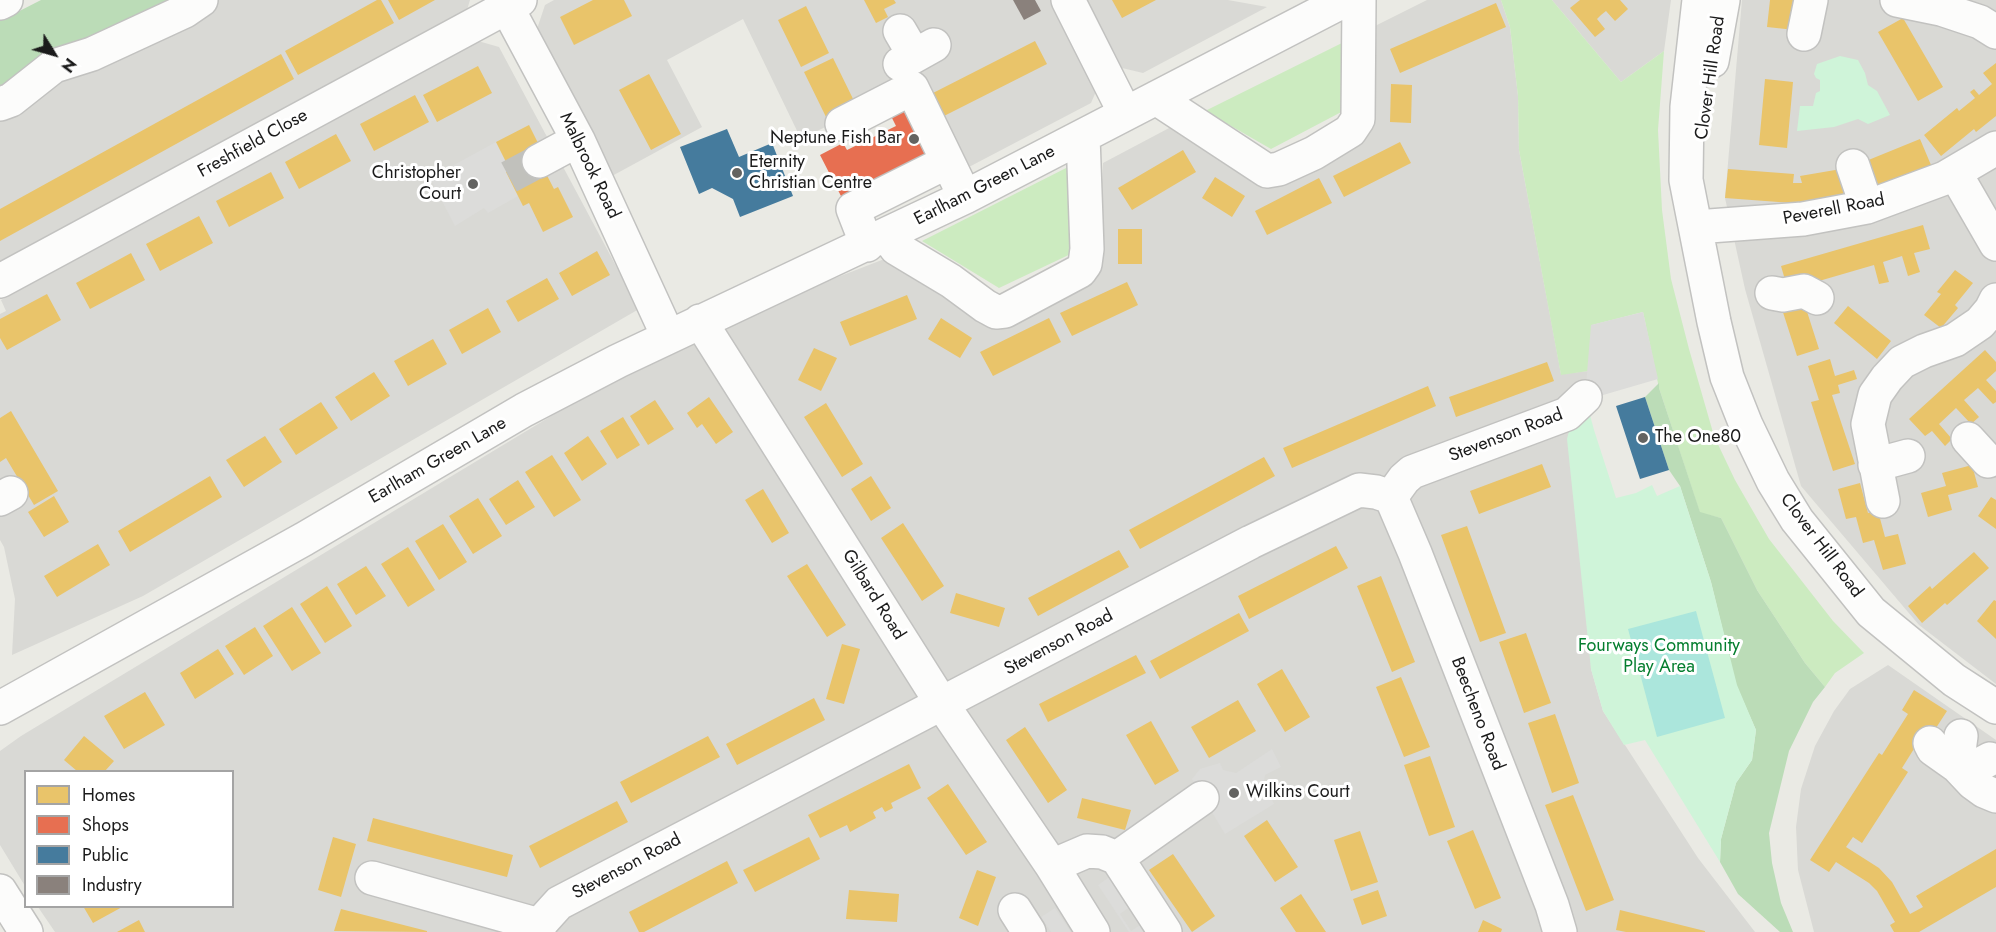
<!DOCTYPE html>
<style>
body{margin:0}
#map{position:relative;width:1996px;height:932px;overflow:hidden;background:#eaeae4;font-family:Jost,sans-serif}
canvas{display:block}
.legend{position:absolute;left:24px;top:770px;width:210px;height:138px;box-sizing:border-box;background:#fff;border:2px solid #a4a4a4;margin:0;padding:8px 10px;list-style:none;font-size:18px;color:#1b1b1b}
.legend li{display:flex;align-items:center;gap:12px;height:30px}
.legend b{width:30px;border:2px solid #a4a4a4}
.north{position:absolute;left:24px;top:24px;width:60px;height:60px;-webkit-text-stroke:4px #fff;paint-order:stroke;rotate:127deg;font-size:16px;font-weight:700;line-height:24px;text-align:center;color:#1b1b1b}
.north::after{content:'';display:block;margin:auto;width:21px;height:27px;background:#1b1b1b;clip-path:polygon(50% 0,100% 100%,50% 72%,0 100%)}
</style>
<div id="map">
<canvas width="1996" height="932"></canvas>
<ul class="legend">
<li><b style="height:16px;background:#e9c46a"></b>Homes</li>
<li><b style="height:16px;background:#e76f51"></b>Shops</li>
<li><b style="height:16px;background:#457b9d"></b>Public</li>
<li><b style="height:16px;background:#8a817c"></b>Industry</li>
</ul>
<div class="north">N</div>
</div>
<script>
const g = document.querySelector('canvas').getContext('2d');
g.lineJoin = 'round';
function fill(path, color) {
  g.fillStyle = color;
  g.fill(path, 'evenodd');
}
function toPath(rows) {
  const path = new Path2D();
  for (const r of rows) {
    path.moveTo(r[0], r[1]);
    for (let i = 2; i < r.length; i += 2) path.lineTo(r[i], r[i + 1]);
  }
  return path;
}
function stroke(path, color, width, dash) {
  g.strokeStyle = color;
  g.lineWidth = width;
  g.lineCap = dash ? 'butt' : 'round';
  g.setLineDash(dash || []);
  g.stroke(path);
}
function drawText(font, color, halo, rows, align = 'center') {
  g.font = font + ' Jost,sans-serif';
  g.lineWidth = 6;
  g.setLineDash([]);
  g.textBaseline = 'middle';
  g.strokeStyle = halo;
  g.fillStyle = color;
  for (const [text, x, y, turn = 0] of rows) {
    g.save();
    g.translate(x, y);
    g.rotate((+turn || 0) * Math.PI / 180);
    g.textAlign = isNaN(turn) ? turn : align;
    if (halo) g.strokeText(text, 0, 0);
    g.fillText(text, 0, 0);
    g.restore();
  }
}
fill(toPath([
 [175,0,470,0,467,10,0,268,0,90],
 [554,0,1058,0,1100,82,1091,103,967,168,902,89,801,139,743,19,667,60,702,127,612,176,537,29,545,5],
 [1087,0,1228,0,1267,7,1143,73,1122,68],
 [1427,0,1501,0,1510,27,1518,96,1519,150,1561,374,1588,371,1585,397,1591,669,1603,711,1698,858,1755,932,55,932,38,907,232,906,232,772,26,772,25,886,0,845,0,751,21,736,654,354,745,313,887,258,987,321,1098,267,1103,163,1171,127,1241,168,1365,136,1375,26],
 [1552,0,1671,0,1664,51,1621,82],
 [1742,0,1996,0,1996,684,1919,625,1801,486,1745,289,1725,198],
 [478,41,499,47,639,309,143,596,12,655,15,599,4,547,0,540,0,314,6,311,1,300],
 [1888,665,1996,740,1996,932,1814,932,1798,870,1796,827,1801,789,1815,746,1834,711,1850,689]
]), '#d9d9d5');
fill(toPath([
 [1501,0,1552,0,1621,82,1664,51,1658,130,1662,210,1671,279,1689,349,1714,436,1735,480,1769,539,1833,621,1864,653,1835,673,1825,687,1805,663,1757,590,1721,518,1700,513,1659,388,1643,312,1592,325,1588,371,1561,375,1519,150,1518,96,1510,27],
 [1352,38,1347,109,1271,149,1205,111],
 [1072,165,1077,251,999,288,922,241]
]), '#ccebc0');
fill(toPath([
 [41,0,175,0,0,90,0,21],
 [1659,383,1659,388,1700,512,1721,518,1757,590,1805,663,1825,687,1813,702,1789,751,1769,833,1772,863,1781,903,1793,932,1780,932,1738,894,1720,862,1721,839,1736,783,1752,760,1756,730,1736,685,1711,582,1680,486,1669,470,1645,397]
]), '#bbdcb7');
fill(toPath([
 [1840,56,1858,60,1865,73,1868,85,1877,91,1890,115,1868,124,1858,119,1834,127,1797,131,1800,106,1813,106,1816,93,1820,91,1820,80,1816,78,1814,74,1817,64],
 [1586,400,1594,430,1616,498,1636,493,1652,485,1657,496,1680,486,1711,582,1737,685,1756,730,1752,760,1736,783,1721,839,1720,862,1645,740,1624,745,1603,711,1591,669,1567,439,1569,431]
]), '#cff4d9');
fill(toPath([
 [1696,611,1725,718,1657,737,1628,629]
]), '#abe6dc');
fill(toPath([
 [496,142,510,170,518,196,488,213,484,208,455,226,430,178],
 [1643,312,1658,379,1586,400,1585,397,1591,325],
 [1272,749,1281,767,1265,775,1264,782,1274,804,1225,834,1192,779,1200,769,1220,763,1223,770,1236,773],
 [1111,876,1131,906,1120,914,1131,931,1143,923,1149,932,1129,932,1098,885],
 [1055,908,1071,932,1051,932,1041,917]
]), '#dcdcda');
fill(toPath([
 [377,0,381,0,394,23,298,75,285,51],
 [388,0,435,0,399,20],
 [593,0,624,0,632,16,574,45,560,17],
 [864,0,894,0,896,3,884,9,888,17,876,23],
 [1112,0,1156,0,1122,18],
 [1580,0,1620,0,1628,9,1615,21,1606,11,1601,15,1597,19,1605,29,1595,37,1570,8],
 [1770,0,1799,0,1795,30,1767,27],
 [1496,3,1506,27,1400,73,1390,49],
 [806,6,829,53,801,67,778,20],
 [1903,18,1943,87,1918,101,1878,32],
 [1035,41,1047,64,944,116,933,93],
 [281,54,294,79,0,241,0,209],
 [833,58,856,105,827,119,804,72],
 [1996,63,1996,116,1976,132,1974,129,1941,156,1924,135,1957,108,1959,111,1975,98,1970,92,1974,89,1979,95,1992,84,1983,73],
 [478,66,492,93,437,122,423,95],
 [649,74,681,134,651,150,619,90],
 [1765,79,1793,82,1787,148,1759,145],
 [1391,84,1412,85,1411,123,1390,122],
 [415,95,429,122,374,151,360,124],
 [529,125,543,153,537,156,554,189,558,187,573,217,543,232,529,203,523,206,506,172,510,170,496,142],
 [336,134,351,161,299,189,285,162],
 [1920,139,1931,165,1876,187,1866,161],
 [1400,142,1411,163,1344,197,1333,176],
 [1183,150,1196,172,1132,210,1118,188],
 [1728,169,1794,174,1793,183,1802,183,1800,176,1841,169,1845,196,1792,203,1725,198],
 [271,172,284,198,229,227,216,201],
 [1215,177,1245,196,1232,217,1202,198],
 [1319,178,1332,203,1267,235,1255,211],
 [199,216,213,243,160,271,146,244],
 [1923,225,1930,249,1914,253,1920,272,1908,276,1902,256,1883,262,1889,282,1879,284,1874,265,1788,290,1781,266],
 [1118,229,1142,229,1142,264,1118,264],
 [597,251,610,275,572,296,559,273],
 [131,253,145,280,90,309,76,283],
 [1955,270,1973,283,1955,305,1958,308,1941,328,1924,315,1941,294,1937,292],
 [547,278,559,299,518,322,506,301],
 [1127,282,1138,305,1072,336,1060,313],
 [47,294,61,320,7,350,0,338,0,319],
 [907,295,917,319,850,346,840,322],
 [1802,296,1819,349,1797,356,1780,303],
 [1848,306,1891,341,1877,359,1834,323],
 [488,308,501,332,462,354,449,330],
 [941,318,972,338,960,358,928,339],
 [1049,318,1061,342,993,376,980,352],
 [433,339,447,364,408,386,394,361],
 [814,348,837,358,821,391,798,380],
 [1985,350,1996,362,1996,371,1986,380,1996,391,1996,402,1993,404,1978,388,1964,400,1979,417,1971,424,1956,408,1939,424,1952,439,1945,446,1932,431,1925,436,1909,419],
 [1830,359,1835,376,1854,370,1857,379,1838,385,1840,393,1832,395,1855,464,1833,471,1811,402,1819,400,1808,366],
 [1547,362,1554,381,1456,417,1449,397],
 [374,372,390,396,351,421,335,397],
 [1428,386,1436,406,1292,468,1283,448],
 [709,397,733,432,716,444,702,424,697,428,687,413],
 [655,400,674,429,648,445,630,416],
 [321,402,338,428,296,455,279,429],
 [826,403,863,464,842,477,804,417],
 [11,411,58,491,34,505,6,458,0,462,0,418],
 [623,417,640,445,617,459,600,431],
 [265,436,282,462,244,487,226,460],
 [588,436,607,464,582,481,564,453],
 [552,455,581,500,554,517,525,472],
 [1264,457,1275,476,1140,549,1129,530],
 [1542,464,1551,487,1479,514,1470,491],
 [1972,465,1978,487,1948,495,1952,510,1928,517,1921,493,1946,486,1942,473],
 [210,476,222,497,130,552,118,531],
 [871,476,891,508,871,521,851,489],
 [518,480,535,507,506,525,489,499],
 [1860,483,1868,513,1878,511,1885,537,1898,534,1906,564,1883,570,1874,540,1863,543,1856,517,1846,519,1838,489],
 [763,489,789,533,772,543,745,500],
 [54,496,69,522,44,537,28,512],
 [1991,497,1996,500,1996,529,1978,516],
 [478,498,502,536,473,554,449,516],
 [903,523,944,586,922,601,881,538],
 [443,524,467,562,439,580,415,541],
 [1467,526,1506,633,1480,642,1441,535],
 [98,544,110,565,57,597,44,576],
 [1336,546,1348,568,1249,619,1238,596],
 [408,547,435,590,408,607,381,564],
 [1119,550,1129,567,1038,616,1028,598],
 [1974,552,1989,568,1947,605,1945,603,1922,623,1908,606,1930,586,1932,589],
 [807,564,846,625,827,637,787,576],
 [366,566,386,596,356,615,337,584],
 [1381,576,1415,662,1392,672,1357,586],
 [327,586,352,626,325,643,300,604],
 [956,593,1005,608,999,627,950,613],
 [1994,600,1996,601,1996,639,1977,621],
 [292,607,321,653,292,671,263,626],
 [1239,613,1249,631,1160,679,1150,661],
 [255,627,273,656,244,675,225,646],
 [1526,633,1551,703,1524,713,1499,642],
 [842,644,860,649,844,704,826,699],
 [218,649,234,674,195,699,180,673],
 [1136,655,1146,673,1048,722,1039,704],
 [1282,669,1310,717,1285,732,1257,684],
 [1401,677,1430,747,1404,757,1376,687],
 [1914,690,1947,711,1934,731,1929,727,1917,744,1902,768,1908,772,1862,843,1853,837,1846,847,1879,868,1892,882,1910,914,1923,907,1916,896,1996,849,1996,887,1919,932,1894,932,1890,925,1895,922,1877,891,1869,883,1836,862,1829,872,1810,860,1879,753,1882,755,1908,714,1902,710],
 [145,692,165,725,124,749,104,716],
 [814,698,825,720,737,765,726,744],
 [1238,700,1256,731,1209,758,1191,727],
 [1555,714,1579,783,1552,793,1528,723],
 [1151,721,1179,771,1155,785,1126,735],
 [1025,727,1067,790,1048,803,1006,740],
 [84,736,114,761,105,771,77,771,64,760],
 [708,736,720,757,631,803,620,782],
 [1430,756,1455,827,1429,836,1404,765],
 [909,764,921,788,891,803,893,808,885,812,882,807,873,812,876,818,850,832,847,825,820,838,808,815],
 [948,784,987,842,966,855,927,798],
 [1573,795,1614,900,1586,911,1545,805],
 [1082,798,1131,810,1125,830,1077,818],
 [617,801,628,822,540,868,529,846],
 [373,818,513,855,507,877,367,841],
 [1267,820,1298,867,1275,882,1244,836],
 [1473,830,1501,898,1475,909,1447,841],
 [1360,831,1378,882,1351,891,1334,840],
 [333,837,356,844,341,897,318,890],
 [809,837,820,859,755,892,743,870],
 [1173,854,1215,916,1192,932,1149,870],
 [727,861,738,883,644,932,639,932,629,912],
 [977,870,996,877,978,926,959,918],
 [849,890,899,894,897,922,846,919],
 [1378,890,1387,916,1362,925,1353,899],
 [1301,894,1316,917,1326,932,1296,932,1280,908],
 [83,906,124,906,93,923],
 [341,909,427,931,427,932,334,931],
 [1620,910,1705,931,1705,932,1626,932,1616,930],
 [139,920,145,932,117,932],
 [1483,920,1502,929,1501,932,1478,932]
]), '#e9c46a');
fill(toPath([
 [905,102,931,153,842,198,820,155,843,143,847,150,896,126,888,110]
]), '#e76f51');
fill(toPath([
 [727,129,739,157,772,143,793,196,740,217,733,199,712,188,699,194,680,147],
 [1645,397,1669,470,1640,479,1616,406]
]), '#457b9d');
fill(toPath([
 [1013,0,1035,0,1041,11,1024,20]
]), '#8a817c');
stroke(toPath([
 [509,177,539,161]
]), '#c1c1bc', 33, [33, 16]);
const minor = toPath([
 [503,0,578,140,668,336],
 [1068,0,1125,113],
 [1699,0,1687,107,1686,180,1714,322,1727,377,1746,425,1773,481,1797,520,1871,612,1954,680,1996,707],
 [1897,0,1941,9,1980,22,1996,32],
 [0,3,6,0],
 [900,31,914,55],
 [1804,34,1811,0],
 [1712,61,1723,0],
 [900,64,934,45],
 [1156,98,1267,171,1279,169,1314,153,1350,131,1358,119,1359,0],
 [0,104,11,100,54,66,92,54,185,11,201,0],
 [842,124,912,88,965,197],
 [539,161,578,140],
 [1853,166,1867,207],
 [1955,173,1996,244],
 [1696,227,1803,219,1867,207,1945,178,1996,148],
 [887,235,896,248,951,281,985,306,996,312,1005,311,1080,271,1085,264,1087,249,1083,136],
 [867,245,853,209,937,167,949,165],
 [0,281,520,0],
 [1772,293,1783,295,1804,291,1817,298],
 [700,321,942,704,1052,866,1093,932],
 [1968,439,1988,461],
 [1875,465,1908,456],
 [1391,497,1415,553,1552,905,1560,932],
 [0,499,11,493],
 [1883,501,1868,424,1875,395,1887,378,1902,362,1924,351,1955,340,1980,323,1991,310,1996,300],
 [0,708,304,539,524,410,618,361,965,197,1345,0],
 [1930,743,1933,749,1957,766,1973,783,1984,791,1996,796],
 [1957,766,1961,736],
 [1964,773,1990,759],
 [1117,858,1202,798],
 [1052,866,1087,851,1102,852,1117,858,1165,932],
 [372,878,539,925],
 [0,891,26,932],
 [1015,910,1029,932],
 [539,932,539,925,559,903,1251,542,1359,490,1376,492,1391,497,1404,479,1412,472,1567,414,1585,397]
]);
stroke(minor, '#c2c2c0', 36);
stroke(minor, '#fcfcfb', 33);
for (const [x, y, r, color] of [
 [914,139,6,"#636361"],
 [737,173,6,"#636361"],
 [473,184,6,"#636361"],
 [1643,438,6,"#636361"],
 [1234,793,6,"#636361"]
]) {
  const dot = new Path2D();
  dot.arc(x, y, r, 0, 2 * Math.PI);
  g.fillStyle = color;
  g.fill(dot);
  stroke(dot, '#fff', 2);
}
drawText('18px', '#1b1b1b', '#fff', [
 ["Clover Hill Road",1711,78,-82],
 ["Freshfield Close",253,144,-29],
 ["Malbrook Road",589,166,64],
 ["Earlham Green Lane",985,186,-27],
 ["Peverell Road",1834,210,-11],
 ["Stevenson Road",1506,436,-21],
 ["Earlham Green Lane",438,461,-30],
 ["Clover Hill Road",1821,546,53],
 ["Gilbard Road",873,595,58],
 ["Stevenson Road",1059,643,-28],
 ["Beecheno Road",1477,714,69],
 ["Stevenson Road",627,867,-28]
]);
drawText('18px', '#1b1b1b', '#fff', [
 ["Neptune Fish Bar",902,139,"right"],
 ["Eternity",749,163],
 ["Christian Centre",749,184],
 ["Christopher",461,174,"right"],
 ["Court",461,195,"right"],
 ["The One80",1655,438],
 ["Wilkins Court",1246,793]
], 'left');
drawText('18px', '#057e2f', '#fff', [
 ["Fourways Community",1659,647],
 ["Play Area",1659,668]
]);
</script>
